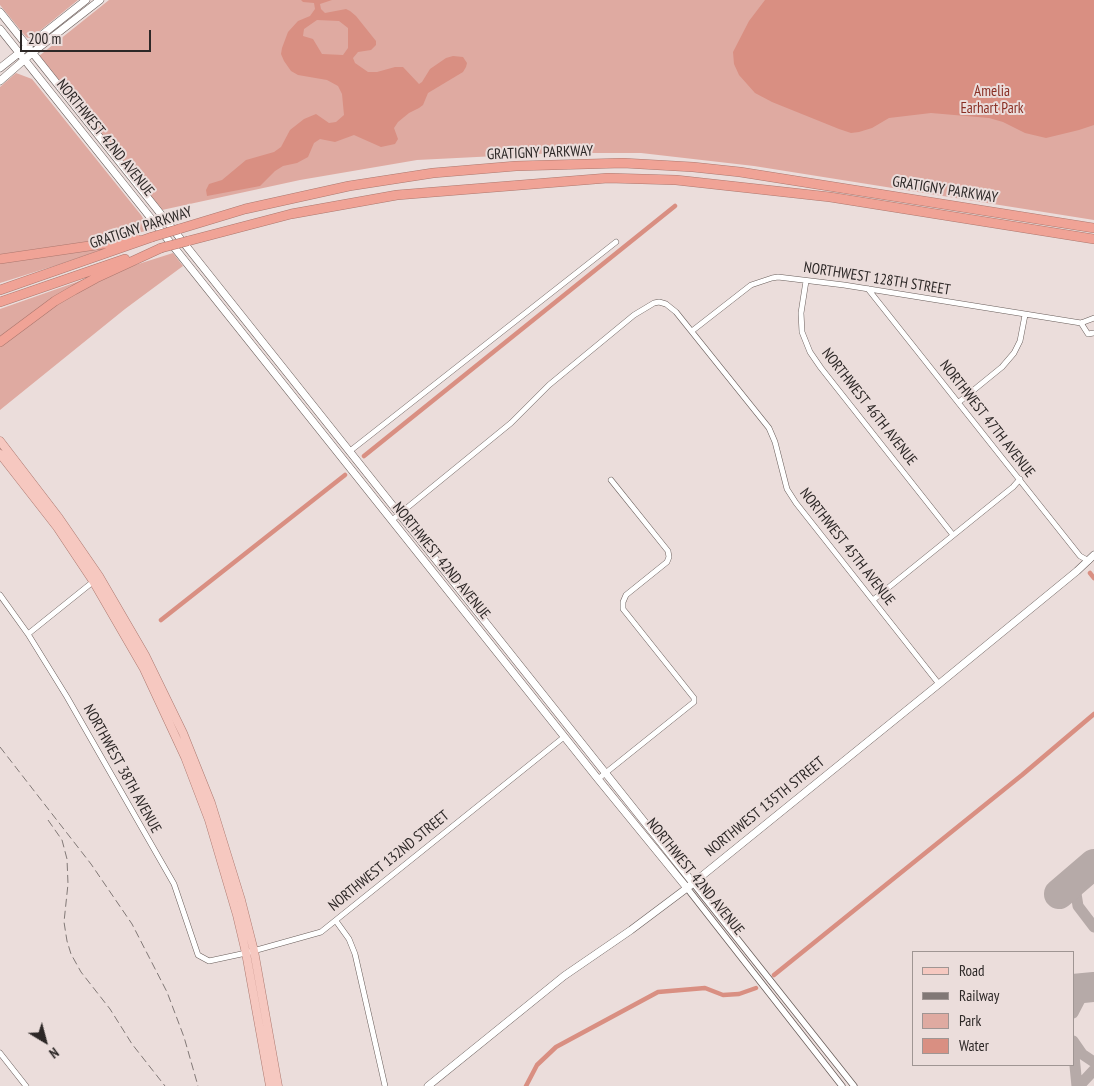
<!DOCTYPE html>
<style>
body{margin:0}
#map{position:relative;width:1094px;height:1086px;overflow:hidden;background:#ebdddb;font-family:"PT Sans Narrow",sans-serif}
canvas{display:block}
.legend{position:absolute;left:912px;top:951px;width:162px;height:115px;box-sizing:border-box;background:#ebdddb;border:1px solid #9f9593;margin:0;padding:6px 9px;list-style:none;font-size:15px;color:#2d2827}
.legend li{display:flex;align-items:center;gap:10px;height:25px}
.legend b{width:25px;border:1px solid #9f9593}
.north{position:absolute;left:20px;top:1016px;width:50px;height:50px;-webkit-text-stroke:4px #ebdddb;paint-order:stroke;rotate:143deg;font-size:14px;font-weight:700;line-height:20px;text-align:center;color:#2d2827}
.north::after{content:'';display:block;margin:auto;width:18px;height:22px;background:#2d2827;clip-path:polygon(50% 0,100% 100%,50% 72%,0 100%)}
.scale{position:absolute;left:20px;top:30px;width:131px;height:22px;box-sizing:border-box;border:2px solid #2d2827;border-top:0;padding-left:6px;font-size:15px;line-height:18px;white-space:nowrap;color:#2d2827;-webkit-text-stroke:4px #ebdddb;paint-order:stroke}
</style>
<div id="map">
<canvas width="1094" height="1086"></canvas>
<ul class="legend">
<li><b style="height:6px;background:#f6c8c0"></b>Road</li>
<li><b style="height:6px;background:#817876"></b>Railway</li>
<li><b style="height:14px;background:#dfaaa1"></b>Park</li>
<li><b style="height:14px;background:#d98f82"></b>Water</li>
</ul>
<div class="north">N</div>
<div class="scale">200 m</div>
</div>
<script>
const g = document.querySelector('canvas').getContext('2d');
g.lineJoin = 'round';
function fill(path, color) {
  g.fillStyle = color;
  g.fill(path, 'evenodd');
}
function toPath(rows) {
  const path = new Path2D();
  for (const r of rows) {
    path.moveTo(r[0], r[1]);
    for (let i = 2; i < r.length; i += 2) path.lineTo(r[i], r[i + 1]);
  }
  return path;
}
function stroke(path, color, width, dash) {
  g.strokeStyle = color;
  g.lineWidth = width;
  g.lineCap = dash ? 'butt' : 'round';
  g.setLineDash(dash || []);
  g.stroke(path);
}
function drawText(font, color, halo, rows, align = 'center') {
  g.font = font + ' "PT Sans Narrow",sans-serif';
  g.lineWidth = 4;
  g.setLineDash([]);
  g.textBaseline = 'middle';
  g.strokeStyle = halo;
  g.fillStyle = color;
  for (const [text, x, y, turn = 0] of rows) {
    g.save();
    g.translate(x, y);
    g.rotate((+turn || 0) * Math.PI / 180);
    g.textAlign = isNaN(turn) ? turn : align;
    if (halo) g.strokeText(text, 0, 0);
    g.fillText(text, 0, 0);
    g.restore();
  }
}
fill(toPath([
 [0,0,78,0,31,38,28,38,26,37,0,5],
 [109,0,1094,0,1094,220,754,166,641,153,556,153,417,160,300,180,162,210,39,56],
 [16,73,32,79,141,215,150,230,112,239,0,256,0,87],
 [112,246,57,265,0,283,0,261],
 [173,253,183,266,125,309,0,410,0,347,58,304,93,283,129,267],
 [91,277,0,340,0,309]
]), '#dfaaa1');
fill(toPath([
 [301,0,332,0,320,4,321,9,325,13,346,9,350,11,356,16,376,41,376,45,371,50,358,52,353,58,355,63,368,72,377,72,395,67,403,67,419,84,422,82,430,69,446,58,453,56,463,57,467,63,466,67,463,72,428,93,423,105,419,108,409,113,398,122,394,128,398,139,395,144,381,147,354,135,335,142,320,139,314,143,308,157,297,163,283,166,275,171,260,186,207,196,206,190,209,184,222,180,246,160,274,152,281,147,290,130,304,119,316,114,329,123,336,122,344,115,342,94,338,86,327,80,298,75,291,71,284,61,281,54,282,48,288,32,298,21,310,16,315,9,314,3,303,2],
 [317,20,339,21,348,28,348,48,343,55,322,54,313,39,303,36,304,29],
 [765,0,1094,0,1094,125,1079,130,1046,138,1025,133,1003,122,989,118,931,113,889,118,872,128,859,132,851,133,839,129,772,102,755,93,739,75,734,64,733,52,749,21]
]), '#d98f82');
stroke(toPath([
 [364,456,675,206],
 [1090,573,1094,578],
 [161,620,345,475],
 [774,975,1022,775,1094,714],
 [526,1086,537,1065,556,1047,658,992,705,988,723,995,739,994,756,988]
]), '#d98f82', 4.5);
stroke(toPath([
 [1074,881,1078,906,1094,927],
 [1073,1013,1086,988],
 [1073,1041,1082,1054,1094,1062],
 [1073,1046,1077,1086],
 [1079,1086,1094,1070]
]), '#b6aaa8', 11);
stroke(toPath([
 [1059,894,1094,864],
 [1073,989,1094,987]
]), '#b6aaa8', 30);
const minor = toPath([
 [806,281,801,313,802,332,810,352,821,368,953,535],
 [868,289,1080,556,1089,561],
 [1081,323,1088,334,1094,333],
 [692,331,751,285,772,278,778,277,844,285,1081,323,1094,318],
 [959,402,1002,367,1014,353,1020,341,1025,315],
 [350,451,616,242],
 [392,520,511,423,549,385,634,315,654,303,659,302,666,304,676,312,769,428,775,442,787,489,796,503,939,684],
 [0,595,28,634,67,697,174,884,198,955,209,961,246,953,321,932,564,737],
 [873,600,1013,487,1020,479],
 [28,634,94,581],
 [598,779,694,702,694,698,623,609,623,602,626,595,667,562,669,557,668,551,664,546,611,480],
 [336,921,349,939,355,954,385,1086],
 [0,1053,26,1086]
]);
const tertiary = toPath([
 [693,883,854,1086],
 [687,888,842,1086]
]);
const secondary = toPath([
 [0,12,693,883],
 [0,29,598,779,687,888],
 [0,68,86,0],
 [0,81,32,53,100,0],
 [428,1086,564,976,631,930,687,888,939,684,1077,571,1094,555]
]);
const primary = toPath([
 [0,441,59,518,99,576,145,655,183,733,211,803,241,900,254,951,278,1086],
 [0,454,57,527,93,581,144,669,185,757,209,820,237,915,246,953,270,1086]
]);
const motorway = toPath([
 [179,229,245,209,349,186,433,173,516,166,623,163,693,167,740,172,1094,228],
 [188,241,291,214,397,195,608,178,676,180,830,197,1094,239],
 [0,259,137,239],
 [0,290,152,237],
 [0,302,125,259],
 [0,342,55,301,74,290,96,278,161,248]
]);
stroke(minor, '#695e5b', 6);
stroke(tertiary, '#695e5b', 7);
stroke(secondary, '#695e5b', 8);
stroke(primary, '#ac786f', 9);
stroke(motorway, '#ac786f', 10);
stroke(minor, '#fff', 5);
stroke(tertiary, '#fff', 5.5);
stroke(secondary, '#fff', 7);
stroke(primary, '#f6c8c0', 8);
stroke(motorway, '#f0a396', 9);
stroke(toPath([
 [0,747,91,864,132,924,167,992,184,1037,198,1086],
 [48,820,62,840,67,859,68,884,64,922,67,941,71,954,81,972,110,1009,132,1044,165,1086]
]), '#817876', 1, [8, 4]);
const motorwayBridge = toPath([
 [152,237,179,229],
 [161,248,188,241]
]);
stroke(motorwayBridge, '#ac786f', 10, []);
stroke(motorwayBridge, '#f0a396', 9);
drawText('15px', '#893025', '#ebdddb', [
 ["Amelia",992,92],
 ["Earhart Park",992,109]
]);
drawText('15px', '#2d2827', '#ebdddb', [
 ["NORTHWEST 42ND AVENUE",105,138,51],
 ["GRATIGNY PARKWAY",540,153,-2],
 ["GRATIGNY PARKWAY",945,190,9],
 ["GRATIGNY PARKWAY",141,228,-18],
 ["NORTHWEST 128TH STREET",877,279,9],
 ["NORTHWEST 46TH AVENUE",869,407,52],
 ["NORTHWEST 47TH AVENUE",987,419,52],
 ["NORTHWEST 45TH AVENUE",847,547,52],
 ["NORTHWEST 42ND AVENUE",441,561,51],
 ["NORTHWEST 38TH AVENUE",122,769,61],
 ["NORTHWEST 135TH STREET",765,807,-39],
 ["NORTHWEST 132ND STREET",389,861,-39],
 ["NORTHWEST 42ND AVENUE",695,877,51]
]);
</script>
